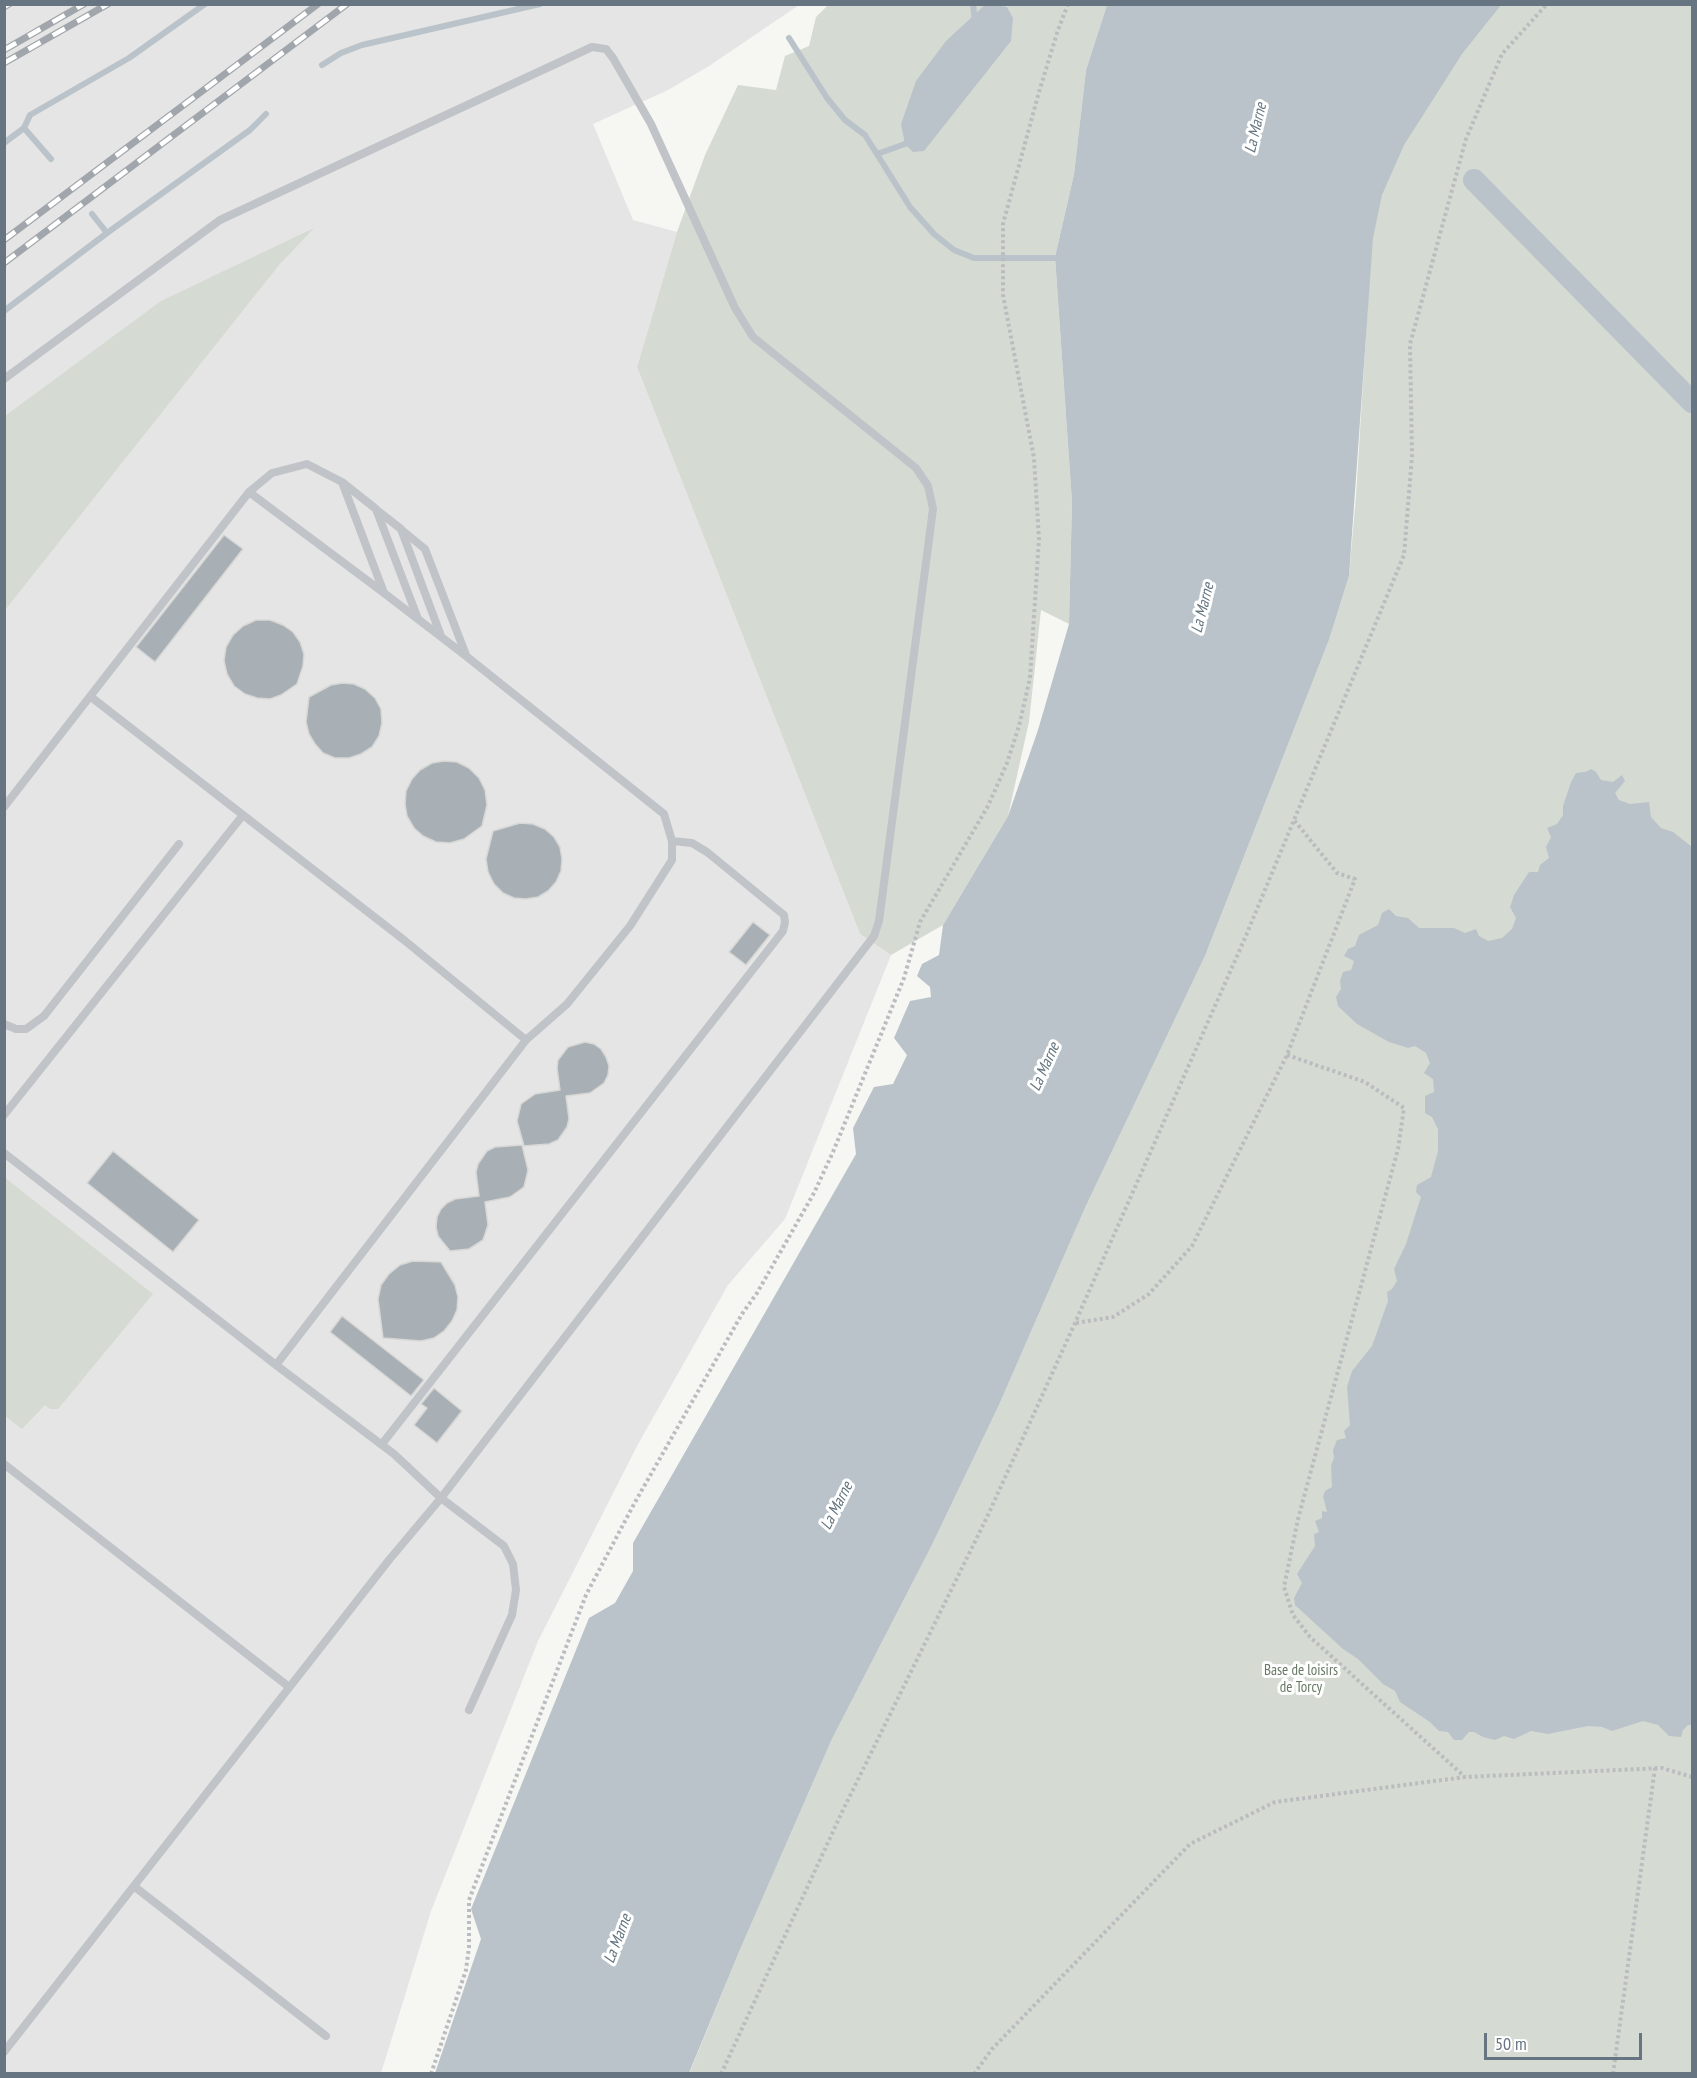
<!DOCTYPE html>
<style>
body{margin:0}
#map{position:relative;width:1697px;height:2078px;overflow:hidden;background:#f6f6f3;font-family:"PT Sans Narrow",sans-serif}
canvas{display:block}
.frame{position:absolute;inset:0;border:6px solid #677482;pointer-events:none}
.scale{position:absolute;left:1484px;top:2033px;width:158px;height:27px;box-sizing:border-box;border:3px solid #677482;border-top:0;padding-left:8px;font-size:18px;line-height:21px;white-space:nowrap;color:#677482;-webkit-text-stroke:4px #fff;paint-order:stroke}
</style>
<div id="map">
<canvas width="1697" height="2078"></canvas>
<div class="frame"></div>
<div class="scale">50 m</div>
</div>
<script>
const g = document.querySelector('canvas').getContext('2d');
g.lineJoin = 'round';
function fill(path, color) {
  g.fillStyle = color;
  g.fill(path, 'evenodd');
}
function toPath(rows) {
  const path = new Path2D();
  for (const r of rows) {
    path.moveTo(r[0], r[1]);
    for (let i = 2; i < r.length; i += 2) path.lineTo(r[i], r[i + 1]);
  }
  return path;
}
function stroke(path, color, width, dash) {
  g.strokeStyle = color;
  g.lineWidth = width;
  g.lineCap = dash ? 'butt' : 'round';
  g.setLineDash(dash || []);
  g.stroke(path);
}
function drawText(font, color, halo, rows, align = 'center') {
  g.font = font + ' "PT Sans Narrow",sans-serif';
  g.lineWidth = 6;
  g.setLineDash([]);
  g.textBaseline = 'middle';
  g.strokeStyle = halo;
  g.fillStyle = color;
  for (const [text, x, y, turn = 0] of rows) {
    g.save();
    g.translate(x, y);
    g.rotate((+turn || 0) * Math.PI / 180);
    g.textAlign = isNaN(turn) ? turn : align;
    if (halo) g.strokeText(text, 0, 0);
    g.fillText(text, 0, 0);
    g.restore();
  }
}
fill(toPath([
 [5,5,799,5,709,66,668,90,593,124,633,220,677,232,637,367,860,934,891,955,785,1219,728,1285,637,1446,538,1641,431,1911,381,2073,5,2074]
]), '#e4e5e4');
fill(toPath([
 [828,5,1107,5,1086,70,1074,174,1055,257,1072,502,1069,624,1041,610,1029,722,1008,816,943,925,891,955,860,934,637,367,677,232,705,155,738,85,776,90,785,56,809,46,816,17],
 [1482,5,1692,5,1692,2073,689,2074,739,1952,832,1739,931,1547,999,1405,1085,1208,1205,956,1329,640,1349,576,1356,496,1375,188],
 [314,228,279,265,5,610,5,416,161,301],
 [4,1177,153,1294,58,1409,50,1409,45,1405,22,1429,5,1416]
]), '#d5dbd3');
fill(toPath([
 [986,4,1007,7,1013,18,1011,41,924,151,913,152,905,144,901,124,916,81,946,41],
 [1107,5,1501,5,1462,54,1404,145,1382,195,1373,238,1349,576,1329,640,1205,956,1085,1208,999,1405,931,1547,832,1739,739,1952,689,2073,435,2073,481,1939,471,1909,589,1618,615,1603,633,1571,633,1543,856,1154,853,1128,874,1087,893,1084,907,1055,894,1038,910,1001,931,997,930,987,917,976,922,964,939,955,943,925,1008,816,1038,730,1069,624,1072,502,1055,257,1074,174,1086,70],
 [1591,769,1596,772,1601,780,1613,782,1622,775,1625,781,1615,793,1619,800,1630,804,1649,802,1651,817,1661,828,1673,832,1692,847,1692,1725,1688,1725,1683,1730,1681,1737,1669,1736,1658,1725,1643,1721,1612,1731,1602,1727,1588,1726,1548,1734,1531,1731,1514,1739,1504,1736,1495,1740,1483,1737,1474,1732,1469,1732,1462,1740,1454,1740,1448,1732,1439,1731,1430,1722,1400,1702,1395,1691,1383,1684,1358,1659,1343,1649,1295,1605,1294,1598,1302,1583,1297,1574,1315,1546,1314,1534,1319,1532,1315,1521,1322,1518,1322,1511,1327,1512,1323,1496,1325,1491,1332,1487,1331,1465,1334,1458,1333,1450,1337,1440,1346,1438,1344,1431,1350,1425,1347,1387,1352,1371,1372,1346,1388,1301,1387,1292,1392,1289,1397,1281,1394,1269,1406,1244,1421,1197,1416,1192,1417,1185,1431,1177,1438,1151,1438,1129,1432,1117,1425,1113,1425,1096,1434,1092,1433,1079,1424,1073,1430,1063,1426,1053,1415,1046,1408,1048,1389,1042,1357,1024,1338,1006,1336,997,1341,989,1340,981,1343,972,1351,970,1354,961,1344,956,1348,949,1355,946,1359,935,1378,925,1382,913,1389,909,1396,916,1408,918,1419,928,1454,928,1465,933,1476,929,1479,936,1488,941,1502,938,1512,929,1516,918,1510,907,1514,895,1529,872,1538,872,1540,865,1549,858,1546,847,1551,837,1547,828,1557,824,1563,815,1563,806,1571,782,1576,773,1585,772]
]), '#bac3c9');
stroke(toPath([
 [973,4,975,23],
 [789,38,827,98,845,120,865,135,910,207,934,234,954,250,974,258,1062,258],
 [322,65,341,53,362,45,540,4],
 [24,128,30,115,129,58,205,4],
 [4,143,24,128,51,159],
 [877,154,905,144,908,140],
 [92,214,107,233,250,130,266,114],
 [4,311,107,233]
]), '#bac3c9', 6);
stroke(toPath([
 [1474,180,1692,402]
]), '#bac3c9', 22);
const building = toPath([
 [224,535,243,549,155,662,136,647,224,535],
 [256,620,270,620,283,625,293,632,300,642,304,654,303,666,297,684,281,695,270,699,257,698,245,694,234,686,227,674,224,661,226,647,233,635,243,626,256,620],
 [343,683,354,684,365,689,375,698,381,709,382,723,379,736,372,747,361,754,349,758,335,758,323,753,315,744,309,734,306,722,309,697,331,685,343,683],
 [444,761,457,762,469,768,479,778,485,790,487,805,482,826,464,839,450,843,436,842,423,836,414,828,407,816,405,804,406,791,412,779,420,770,432,763,444,761],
 [520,823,533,824,545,829,554,837,560,847,562,859,561,871,556,882,548,891,538,897,526,899,514,898,503,893,494,884,488,872,486,859,493,831,520,823],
 [753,922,770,935,746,965,729,952,753,922],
 [585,1042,594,1044,601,1049,606,1057,609,1066,608,1075,604,1083,590,1093,566,1096,569,1119,567,1127,558,1140,549,1144,524,1146,517,1121,521,1104,535,1094,560,1090,557,1068,558,1060,568,1047,585,1042],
 [522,1145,528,1170,524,1187,510,1197,485,1202,488,1225,483,1240,469,1249,450,1251,438,1236,436,1227,437,1217,441,1209,447,1203,455,1199,479,1196,476,1172,478,1164,487,1151,495,1147,522,1145],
 [113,1151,199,1220,173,1252,87,1183,113,1151],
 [413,1261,441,1262,455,1285,458,1297,457,1310,452,1321,444,1331,434,1338,421,1341,383,1338,378,1299,381,1285,389,1274,400,1265,413,1261],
 [342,1316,424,1380,411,1396,330,1332,342,1316],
 [434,1388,462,1411,437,1443,414,1425,427,1408,421,1404,434,1388]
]);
fill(building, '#a8afb5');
stroke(building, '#d7d8d6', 1.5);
stroke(toPath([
 [1287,1055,1365,1082,1404,1108,1398,1149,1298,1519,1284,1587,1293,1615,1310,1637,1465,1777],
 [1076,1323,1113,1317,1149,1294,1192,1246,1287,1055,1355,879,1337,873,1294,820],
 [431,2074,466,1970,469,1947,469,1900,586,1595,634,1504,742,1314,757,1293,814,1193,833,1152,904,978,920,922,988,806,1007,763,1019,726,1030,678,1039,539,1034,458,1003,295,1003,224,1039,92,1058,30,1068,4],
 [721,2074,843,1810,988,1515,1075,1323,1245,938,1404,555,1412,456,1410,344,1466,139,1502,54,1547,4],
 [974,2074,992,2049,1190,1844,1275,1802,1465,1777,1662,1768,1692,1777],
 [1613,2074,1655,1768]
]), '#babcbf', 4, [3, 3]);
stroke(toPath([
 [4,379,220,220,592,47,606,49,613,58,651,124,735,308,753,337,916,468,928,486,933,509,879,921,874,936,441,1498,504,1546,513,1564,516,1590,512,1615,469,1710],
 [342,482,376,509,418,619],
 [249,492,384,593],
 [378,511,401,529,441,636],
 [403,531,425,549,466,655],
 [4,807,249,492,272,473,307,464,342,482,384,593,466,656,664,814,672,841,672,860,630,926,567,1004,526,1040,404,940,91,697],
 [4,1024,16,1029,26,1029,44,1016,179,844],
 [4,1115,243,815],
 [4,1153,276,1365,526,1040],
 [382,1444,783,931,785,922,784,915,707,852,692,843,672,841],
 [4,1464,289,1687],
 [135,1887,326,2036],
 [4,2052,389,1560,441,1498,394,1454,276,1365]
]), '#c0c3c7', 8);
const rail = toPath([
 [4,7,9,4],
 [4,50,84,4],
 [4,63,108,4],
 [4,240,318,4],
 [4,263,347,4]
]);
stroke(rail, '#a1a6ac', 7);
stroke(rail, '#fff', 4.5, [14]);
drawText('15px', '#687a65', '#fff', [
 ["Base de loisirs",1301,1671],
 ["de Torcy",1301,1688]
]);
drawText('italic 16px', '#63747f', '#fff', [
 ["La Marne",1256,128,-77],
 ["La Marne",1203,608,-76],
 ["La Marne",1045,1067,-66],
 ["La Marne",837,1506,-63],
 ["La Marne",618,1939,-69]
]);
</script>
